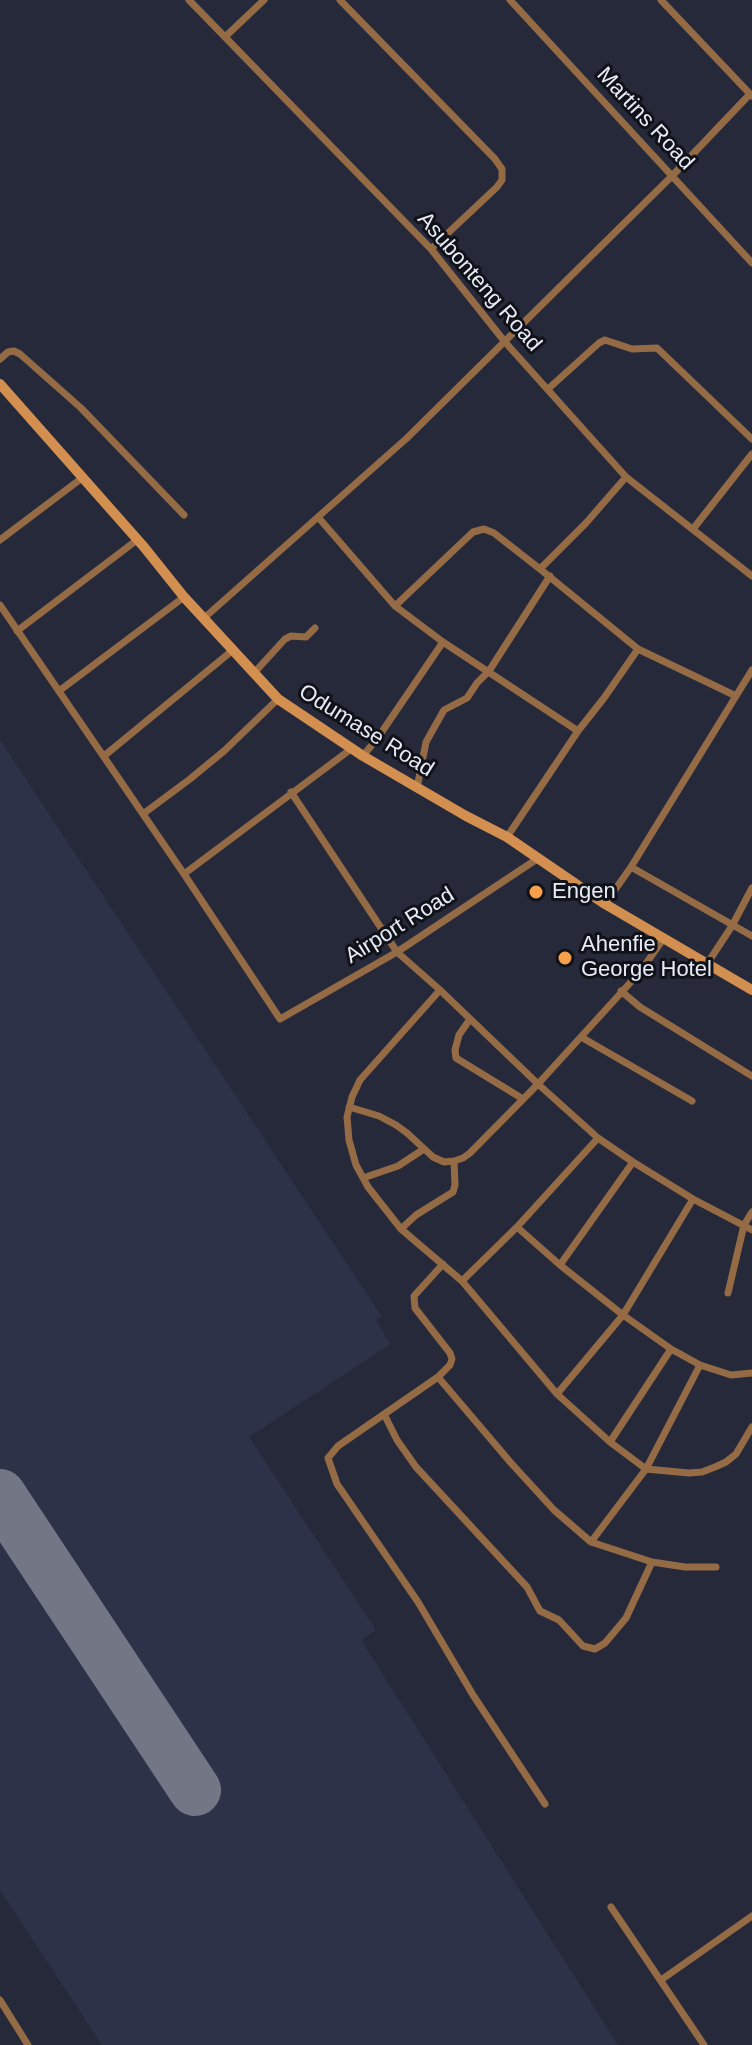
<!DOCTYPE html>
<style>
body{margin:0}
canvas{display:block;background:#252939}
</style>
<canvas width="752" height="2045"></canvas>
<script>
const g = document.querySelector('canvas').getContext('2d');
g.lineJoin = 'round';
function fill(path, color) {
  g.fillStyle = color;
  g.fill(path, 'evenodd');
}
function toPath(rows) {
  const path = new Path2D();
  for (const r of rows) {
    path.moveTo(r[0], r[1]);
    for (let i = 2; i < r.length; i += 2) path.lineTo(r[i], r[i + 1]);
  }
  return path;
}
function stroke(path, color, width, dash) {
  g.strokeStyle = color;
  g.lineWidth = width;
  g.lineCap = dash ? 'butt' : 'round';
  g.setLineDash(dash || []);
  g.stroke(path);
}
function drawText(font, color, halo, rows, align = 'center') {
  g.font = font + ' Helvetica,sans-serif';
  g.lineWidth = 6;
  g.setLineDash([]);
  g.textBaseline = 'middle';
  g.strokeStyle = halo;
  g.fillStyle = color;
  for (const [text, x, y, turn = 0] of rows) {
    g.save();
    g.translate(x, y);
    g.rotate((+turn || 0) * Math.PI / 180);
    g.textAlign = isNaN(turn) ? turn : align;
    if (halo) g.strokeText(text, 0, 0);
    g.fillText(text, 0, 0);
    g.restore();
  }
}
fill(toPath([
 [0,740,382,1317,376,1320,390,1344,249,1437,376,1630,361,1640,618,2045,102,2045,0,1890]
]), '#2e3248');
stroke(toPath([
 [0,1495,195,1790]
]), '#737684', 52);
stroke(toPath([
 [189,0,431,249,505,342,626,477,752,576],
 [340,0,495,159,502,169,502,180,497,187,431,249],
 [510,0,752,263],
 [661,0,752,96],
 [225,37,264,0],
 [0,359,8,352,14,351,20,354,81,408,184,515],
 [548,389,599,343,605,340,632,349,657,348,752,439],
 [318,517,395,606,443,642,578,731],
 [693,529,752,454],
 [0,540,82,478],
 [540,569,586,523,626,477],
 [0,605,184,874,280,1019,397,952,537,859],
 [395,606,473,532,484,529,494,533,540,569,638,649],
 [203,619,407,438,672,176,750,94],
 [17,631,137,540],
 [254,673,285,639,291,636,306,637,315,628],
 [59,691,184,597],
 [104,756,233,650],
 [363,756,379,736,443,642],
 [417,788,426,742,444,710,467,698,477,683,489,671,550,576],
 [291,792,397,952,440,990,538,1084,470,1153,463,1158,454,1161,444,1162,433,1157,407,1133,396,1125,379,1116,349,1107],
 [143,814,190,779,224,751,278,699],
 [507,837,578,731,604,698,638,649,736,696,752,670],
 [631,867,752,936],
 [184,874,351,749],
 [605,904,631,867,736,696],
 [664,938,640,972,538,1084,598,1138,633,1162,693,1199,752,1230],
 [707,964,732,926,752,888],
 [440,990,360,1080,352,1097,347,1117,349,1140,356,1165,368,1187,401,1229,462,1281,517,1227,598,1138],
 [621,991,640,1007,752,1076],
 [470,1019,459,1035,455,1050,456,1058,523,1099],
 [581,1037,692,1101],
 [363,1178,398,1166,424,1149],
 [517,1227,560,1265,623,1315,671,1349,700,1365,731,1375,752,1373],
 [401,1229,416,1215,453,1192,455,1185,454,1161],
 [443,1264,414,1296,415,1308,450,1353,452,1359,450,1365,438,1377,511,1463,554,1510,591,1542,646,1469,700,1365],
 [560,1265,633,1162],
 [462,1281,557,1394,610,1442,646,1469,689,1473,702,1472,715,1467,726,1462,736,1454,752,1427],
 [728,1293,744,1225,752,1212],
 [438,1377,338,1446,328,1458,337,1484,418,1602,473,1695,545,1804],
 [557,1394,623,1315,693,1199],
 [384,1414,397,1440,416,1467,527,1587,540,1611,559,1620,583,1646,595,1649,605,1643,626,1618,652,1562],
 [610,1442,671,1349],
 [591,1542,652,1562,685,1567,716,1567],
 [611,1907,704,2045],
 [661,1980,752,1916],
 [0,2000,28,2045]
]), '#956b45', 7);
stroke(toPath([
 [0,384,144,547,184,597,278,699,363,756,466,816,507,837,605,904,752,990]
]), '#d38f4f', 10);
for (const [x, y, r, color] of [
 [536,892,8,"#f8a14a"],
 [565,958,8,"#f8a14a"]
]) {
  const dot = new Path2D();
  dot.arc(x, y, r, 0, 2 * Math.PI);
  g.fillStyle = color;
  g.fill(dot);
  stroke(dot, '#101219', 3);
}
drawText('22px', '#e8ebf6', '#101219', [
 ["Martins Road",645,119,47],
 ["Asubonteng Road",479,282,49],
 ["Odumase Road",366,731,32],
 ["Airport Road",400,926,-32]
]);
drawText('22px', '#e8ebf6', '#101219', [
 ["Engen",552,892],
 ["Ahenfie",581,945],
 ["George Hotel",581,970]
], 'left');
</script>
